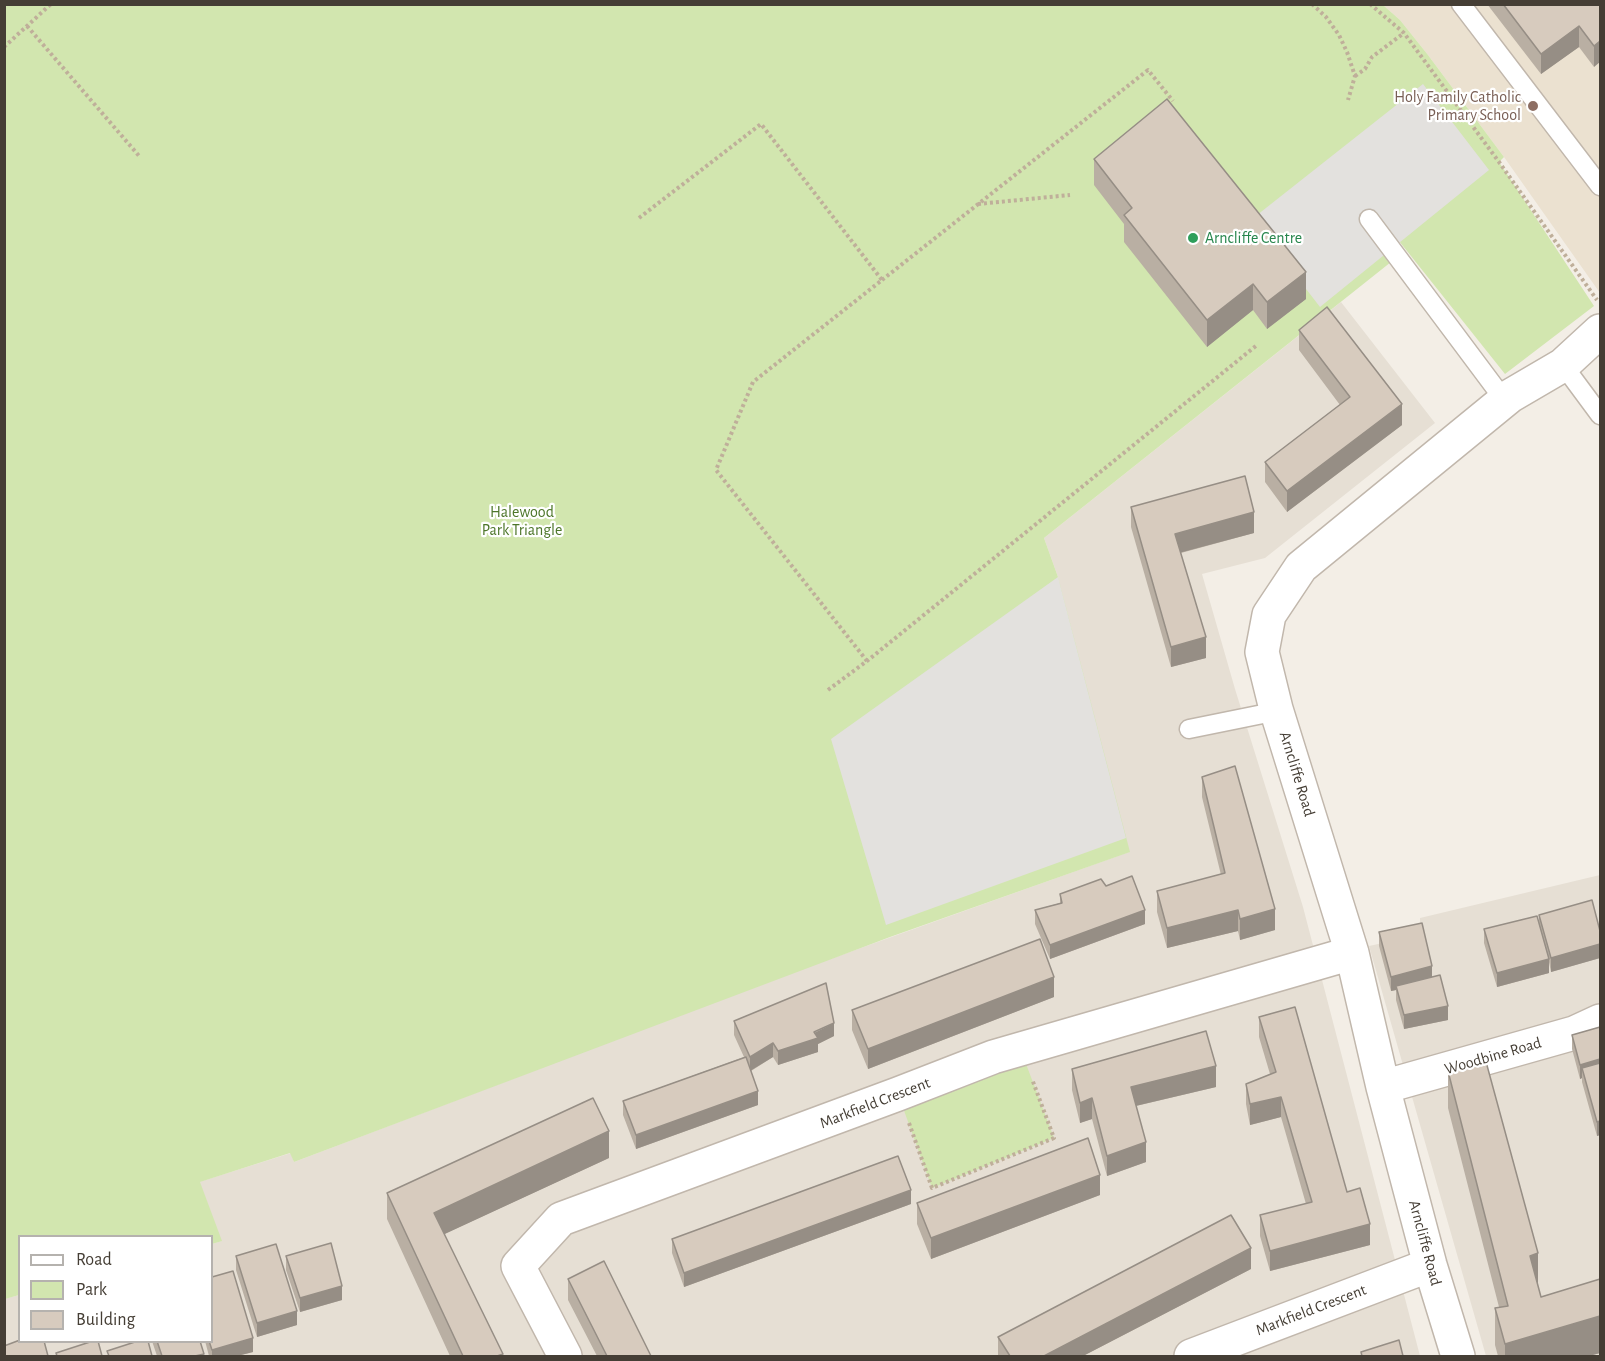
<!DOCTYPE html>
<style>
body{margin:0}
#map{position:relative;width:1605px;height:1361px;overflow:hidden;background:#f3eee6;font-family:"Alegreya Sans",sans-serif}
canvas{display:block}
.frame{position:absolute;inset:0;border:6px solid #453e35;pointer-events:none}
.legend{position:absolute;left:18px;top:1235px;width:195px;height:108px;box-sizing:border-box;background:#fff;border:2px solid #b5b2ae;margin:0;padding:8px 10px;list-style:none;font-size:18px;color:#453e35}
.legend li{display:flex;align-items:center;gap:12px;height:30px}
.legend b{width:30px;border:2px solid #b5b2ae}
</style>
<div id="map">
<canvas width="1605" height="1361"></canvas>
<div class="frame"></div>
<ul class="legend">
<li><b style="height:8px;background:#fff"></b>Road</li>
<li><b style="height:16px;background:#d2e6af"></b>Park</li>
<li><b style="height:16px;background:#d7cbbe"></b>Building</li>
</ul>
</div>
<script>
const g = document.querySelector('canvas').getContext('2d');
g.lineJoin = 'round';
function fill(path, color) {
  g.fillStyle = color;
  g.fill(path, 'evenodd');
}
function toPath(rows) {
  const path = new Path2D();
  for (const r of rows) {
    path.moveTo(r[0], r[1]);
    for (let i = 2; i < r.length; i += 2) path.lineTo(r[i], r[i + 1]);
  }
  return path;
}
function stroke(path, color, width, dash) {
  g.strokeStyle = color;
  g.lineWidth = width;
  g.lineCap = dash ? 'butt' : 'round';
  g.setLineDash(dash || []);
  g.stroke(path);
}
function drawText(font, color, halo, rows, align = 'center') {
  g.font = font + ' "Alegreya Sans",sans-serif';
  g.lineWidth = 4.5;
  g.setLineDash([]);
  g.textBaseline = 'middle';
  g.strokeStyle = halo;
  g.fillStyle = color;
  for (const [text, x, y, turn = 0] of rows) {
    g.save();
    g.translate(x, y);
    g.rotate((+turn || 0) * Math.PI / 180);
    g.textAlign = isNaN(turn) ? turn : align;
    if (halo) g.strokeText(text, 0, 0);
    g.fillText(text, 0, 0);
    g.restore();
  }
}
fill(toPath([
 [1341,302,1435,423,1265,558,1202,574,1235,689,1303,907,1420,1356,5,1356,4,1299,19,1295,20,1342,212,1342,212,1244,221,1241,199,1182,291,1153,294,1162,788,974,1129,852,1058,577,1044,538],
 [1600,875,1600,1356,1486,1356,1369,946,1420,935,1420,918]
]), '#e6dfd4');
fill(toPath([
 [1383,5,1600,5,1600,293,1504,157,1428,55,1400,20]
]), '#ebe1d0');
fill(toPath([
 [4,5,1383,5,1400,20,1428,55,1504,157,1499,162,1594,306,1505,374,1399,241,1384,253,1391,262,1044,538,1058,577,1130,852,890,937,294,1162,290,1153,200,1182,222,1241,212,1244,212,1236,20,1236,19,1295,5,1299],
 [1020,1048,1054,1138,932,1188,898,1094]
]), '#d2e6af');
fill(toPath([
 [1423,84,1489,170,1320,307,1252,219],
 [1058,577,1126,838,886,925,831,739]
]), '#e3e1de');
const service = toPath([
 [1461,4,1600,186],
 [1369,219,1505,401],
 [1563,365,1600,415],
 [1189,729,1263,714,1276,709]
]);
const minor = toPath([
 [1383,1087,1574,1033,1600,1021],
 [565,1356,518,1266,561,1219,898,1094,993,1057,1352,953],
 [1191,1356,1430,1265],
 [1458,1356,1430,1265,1383,1087,1352,953,1276,709,1262,652,1269,615,1301,567,1510,396,1563,365,1600,331]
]);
stroke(service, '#c1b7ac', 21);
stroke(minor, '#c1b7ac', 36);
stroke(toPath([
 [1312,4,1326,17,1339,35,1347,52,1355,76,1348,100],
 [1370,4,1404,33,1499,162,1597,300],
 [27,26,140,157],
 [4,47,51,4],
 [1355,76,1365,69,1372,57,1404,33],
 [978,204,1070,195],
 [639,218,761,124,882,280,753,382,716,470,867,661],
 [882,280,1148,70,1173,101],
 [828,690,867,661,1257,345],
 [909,1123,932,1188,1054,1138,1032,1079]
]), '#bfaf9a', 4, [3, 3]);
stroke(service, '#fff', 18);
stroke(minor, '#fff', 33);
fill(toPath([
 [1487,4,1600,4,1594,67,1579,47,1541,74],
 [1094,159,1306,299,1267,329,1253,310,1207,347,1124,242,1124,224,1094,185],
 [1299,330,1402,425,1287,512,1265,482,1265,462,1340,405,1299,350],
 [1131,507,1254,533,1181,553,1206,658,1171,667,1131,527],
 [1202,777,1275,930,1240,940,1238,931,1167,948,1157,912,1157,891,1221,875,1202,797],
 [1060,894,1145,924,1050,959,1035,924,1035,910,1060,903],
 [1539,915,1600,931,1600,958,1551,972,1549,962,1549,973,1497,987,1484,943,1484,929,1539,925],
 [1379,932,1432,977,1448,1020,1404,1029,1396,1000,1396,990,1391,991,1379,946],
 [1054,997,868,1069,852,1030,852,1010],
 [1259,1017,1347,1192,1370,1245,1270,1271,1260,1236,1260,1215,1306,1204,1281,1117,1250,1125,1246,1104,1246,1084,1270,1074,1259,1037],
 [734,1021,834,1036,818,1044,818,1052,778,1065,773,1057,751,1071,758,1105,636,1149,623,1115,623,1101,744,1057,734,1035],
 [1600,1027,1600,1135,1597,1136,1582,1082,1582,1078,1580,1079,1572,1049,1572,1035],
 [1072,1069,1216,1087,1136,1106,1146,1162,1107,1176,1092,1119,1080,1123,1072,1090],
 [1448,1071,1538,1286,1541,1297,1600,1279,1600,1353,1589,1356,1498,1356,1495,1345,1495,1308,1499,1307,1448,1108],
 [609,1158,444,1234,503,1356,450,1356,387,1219,387,1193],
 [1100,1195,931,1259,917,1224,917,1203],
 [911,1204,684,1287,672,1253,672,1239],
 [236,1256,297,1325,257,1337,236,1270],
 [286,1256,342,1300,300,1312,286,1270],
 [1251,1269,1083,1356,998,1356,998,1337],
 [568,1279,651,1356,597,1356,568,1300],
 [152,1341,200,1341,204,1356,157,1356],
 [205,1341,212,1341,253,1352,237,1356,209,1356]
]), '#b9afa3');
fill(toPath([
 [1579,26,1579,47,1541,74,1541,54],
 [1600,41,1600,62,1594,67,1594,46],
 [1306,272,1306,299,1267,329,1267,302],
 [1253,284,1253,310,1207,347,1207,320],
 [1402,404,1402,425,1287,512,1287,491],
 [1254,512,1254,533,1175,554,1175,534],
 [1206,637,1206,658,1171,667,1171,647],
 [1275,909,1275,930,1240,940,1240,919],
 [1145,910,1145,924,1050,959,1050,945],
 [1238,910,1238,931,1167,948,1167,928],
 [1600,944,1600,958,1551,972,1551,958],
 [1549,959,1549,973,1497,987,1497,973],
 [1432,966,1432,980,1396,986,1396,990,1391,991,1391,977],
 [1054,977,1054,997,868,1069,868,1049],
 [1448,1006,1448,1020,1404,1029,1404,1015],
 [834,1023,834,1036,818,1044,818,1052,778,1065,778,1051],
 [773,1043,773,1057,750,1071,750,1057],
 [1600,1059,1600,1073,1582,1068,1582,1078,1580,1079,1580,1065],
 [1216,1066,1216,1087,1131,1107,1131,1087],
 [758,1091,758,1105,636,1149,636,1135],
 [1281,1097,1281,1117,1250,1125,1250,1104],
 [1092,1098,1092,1119,1080,1123,1080,1103],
 [1600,1121,1600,1135,1597,1136,1597,1122],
 [609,1131,609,1158,434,1239,434,1213],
 [1146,1142,1146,1162,1107,1176,1107,1156],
 [1100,1175,1100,1195,931,1259,931,1238],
 [911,1190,911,1204,684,1287,684,1273],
 [1370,1224,1370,1245,1270,1271,1270,1251],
 [1251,1248,1251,1269,1083,1356,1044,1356],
 [1538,1253,1538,1290,1530,1256],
 [342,1286,342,1300,300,1312,300,1298],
 [297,1311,297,1325,257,1337,257,1323],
 [1600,1316,1600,1353,1589,1356,1505,1356,1505,1344],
 [253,1338,253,1352,237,1356,212,1356,212,1350]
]), '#968e85');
const building = toPath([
 [1503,4,1600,4,1600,41,1594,46,1579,26,1541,54,1503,4],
 [1167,99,1306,272,1267,302,1253,284,1207,320,1124,215,1132,208,1094,159,1167,99],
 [1327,307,1402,404,1287,491,1265,462,1350,397,1299,330,1327,307],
 [1245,476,1254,512,1175,534,1206,637,1171,647,1131,507,1245,476],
 [1235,766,1275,909,1240,919,1238,910,1167,928,1157,891,1225,873,1202,777,1235,766],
 [1132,876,1145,910,1050,945,1035,910,1062,903,1060,894,1101,879,1106,886,1132,876],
 [1592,900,1600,931,1600,944,1551,958,1539,915,1592,900],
 [1537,916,1549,959,1497,973,1484,929,1537,916],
 [1422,923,1432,966,1391,977,1379,932,1422,923],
 [1040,939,1054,977,868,1049,852,1010,1040,939],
 [1440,975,1448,1006,1404,1015,1396,986,1440,975],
 [826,983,834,1023,814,1032,818,1038,778,1051,773,1043,750,1057,734,1021,826,983],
 [1295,1007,1347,1192,1360,1188,1370,1224,1270,1251,1260,1215,1312,1202,1281,1097,1250,1104,1246,1084,1276,1072,1259,1017,1295,1007],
 [1600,1027,1600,1059,1580,1065,1572,1035,1600,1027],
 [1206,1031,1216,1066,1131,1087,1146,1142,1107,1156,1092,1098,1080,1103,1072,1069,1206,1031],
 [746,1057,758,1091,636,1135,623,1101,746,1057],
 [1485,1058,1538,1253,1530,1256,1541,1297,1600,1279,1600,1316,1505,1344,1495,1308,1508,1306,1448,1071,1485,1058],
 [1600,1063,1600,1121,1597,1122,1582,1068,1600,1063],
 [593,1098,609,1131,434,1213,503,1354,497,1356,463,1356,387,1193,593,1098],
 [1088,1138,1100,1175,931,1238,917,1203,1088,1138],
 [898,1156,911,1190,684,1273,672,1239,898,1156],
 [1231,1215,1251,1248,1044,1356,1010,1356,998,1337,1231,1215],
 [331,1243,342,1286,300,1298,286,1256,331,1243],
 [276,1244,297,1311,257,1323,236,1256,276,1244],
 [604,1261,651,1356,607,1356,568,1279,604,1261],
 [233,1271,253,1338,212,1350,209,1341,212,1341,212,1277,233,1271],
 [20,1340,20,1341,44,1341,48,1356,4,1356,4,1346,20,1340],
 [1399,1340,1403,1356,1362,1356,1361,1352,1399,1340],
 [93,1341,98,1341,102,1356,57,1356,56,1353,93,1341],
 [138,1341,148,1341,152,1356,109,1356,107,1351,138,1341],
 [157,1341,200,1341,204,1354,195,1356,162,1356,157,1341]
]);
fill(building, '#d7cbbe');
stroke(building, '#968e85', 1.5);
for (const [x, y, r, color] of [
 [1533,106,6,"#8d6e63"],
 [1193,238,6,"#2e9e5b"]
]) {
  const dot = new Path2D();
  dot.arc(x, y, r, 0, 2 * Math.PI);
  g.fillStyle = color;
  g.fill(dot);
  stroke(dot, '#fff', 2);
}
drawText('16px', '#785e54', '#fff', [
 ["Holy Family Catholic",1521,97],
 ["Primary School",1521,115]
], 'right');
drawText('16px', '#27864d', '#fff', [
 ["Arncliffe Centre",1205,238]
], 'left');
drawText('16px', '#4d762a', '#fff', [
 ["Halewood",522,512],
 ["Park Triangle",522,530]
]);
drawText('16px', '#453e35', '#fff', [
 ["Arncliffe Road",1297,774,73],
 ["Woodbine Road",1493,1056,-16],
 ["Markfield Crescent",875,1103,-21],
 ["Arncliffe Road",1425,1243,75],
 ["Markfield Crescent",1311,1310,-21]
]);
</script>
